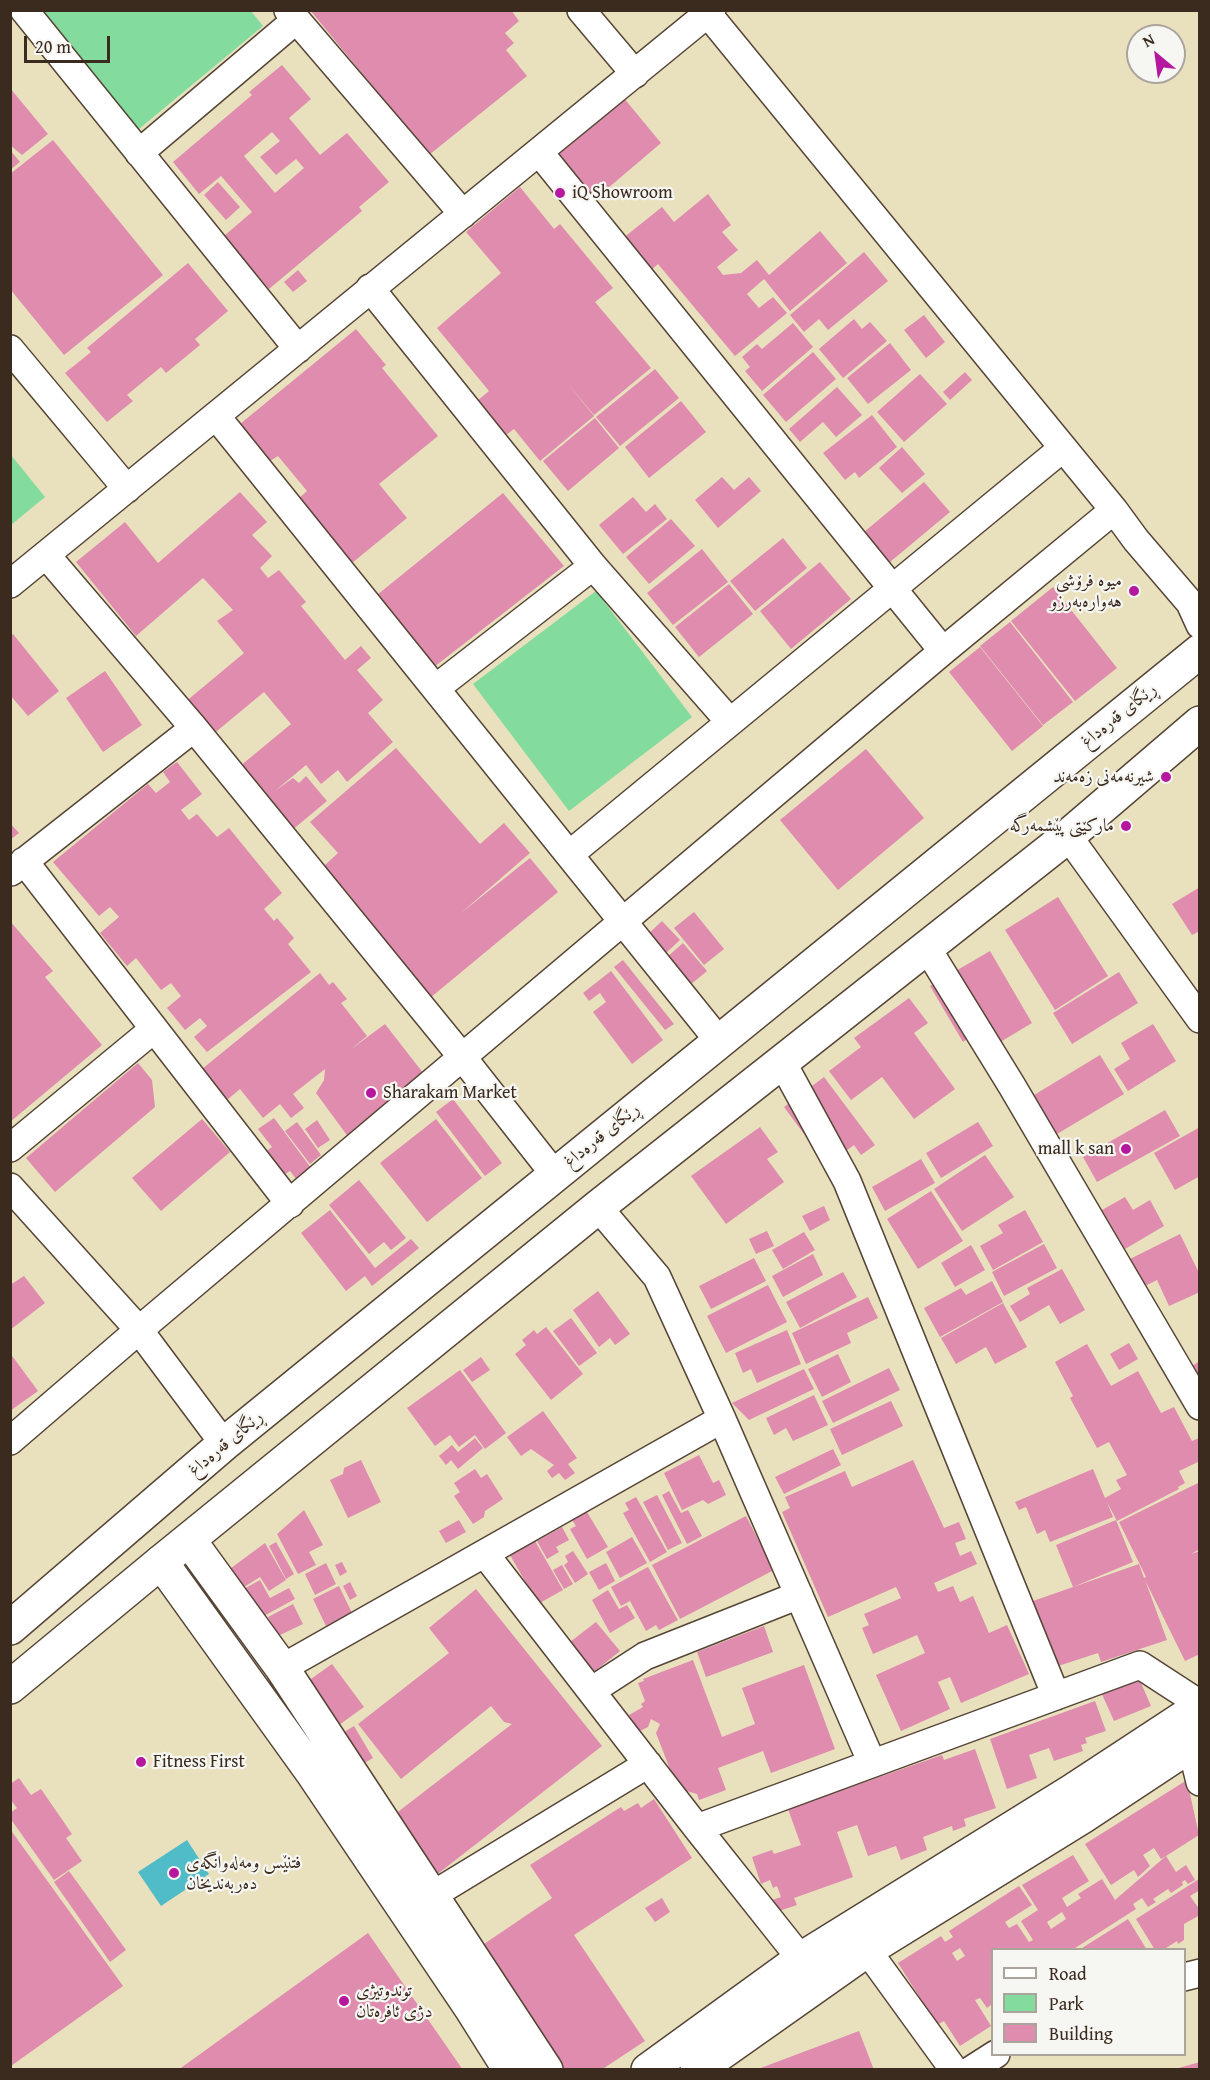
<!DOCTYPE html>
<meta charset="utf-8">
<style>
body{margin:0}
#map{position:relative;width:1210px;height:2080px;overflow:hidden;background:#e9e0bd;font-family:"Gentium Book Plus",serif}
canvas{display:block}
.frame{position:absolute;inset:0;border:12px solid #3b2a1e;pointer-events:none}
.legend{position:absolute;left:991px;top:1948px;width:195px;height:108px;box-sizing:border-box;background:#f6f6f2;border:2px solid #aba49d;margin:0;padding:8px 10px;list-style:none;font-size:18px;color:#3b2a1e}
.legend li{display:flex;align-items:center;gap:12px;height:30px}
.legend b{width:30px;border:2px solid #aba49d}
.north{position:absolute;left:1126px;top:24px;width:60px;height:60px;box-sizing:border-box;background:#f6f6f2;border:2px solid #aba49d;border-radius:50%;rotate:331deg;font-size:16px;font-weight:700;line-height:24px;text-align:center;color:#3b2a1e}
.north::after{content:'';display:block;margin:auto;width:21px;height:27px;background:#b5179e;clip-path:polygon(50% 0,100% 100%,50% 72%,0 100%)}
.scale{position:absolute;left:24px;top:36px;width:86px;height:27px;box-sizing:border-box;border:3px solid #3b2a1e;border-top:0;padding-left:8px;font-size:18px;line-height:21px;white-space:nowrap;color:#3b2a1e;-webkit-text-stroke:4px #f6f6f2;paint-order:stroke}
</style>
<div id="map">
<canvas width="1210" height="2080"></canvas>
<div class="frame"></div>
<ul class="legend">
<li><b style="height:8px;background:#fff"></b>Road</li>
<li><b style="height:16px;background:#84db9e"></b>Park</li>
<li><b style="height:16px;background:#df8cae"></b>Building</li>
</ul>
<div class="north">N</div>
<div class="scale">20 m</div>
</div>
<script>
const g = document.querySelector('canvas').getContext('2d');
g.lineJoin = 'round';
function fill(path, color) {
  g.fillStyle = color;
  g.fill(path, 'evenodd');
}
function toPath(rows) {
  const path = new Path2D();
  for (const r of rows) {
    path.moveTo(r[0], r[1]);
    for (let i = 2; i < r.length; i += 2) path.lineTo(r[i], r[i + 1]);
  }
  return path;
}
function stroke(path, color, width, dash) {
  g.strokeStyle = color;
  g.lineWidth = width;
  g.lineCap = dash ? 'butt' : 'round';
  g.setLineDash(dash || []);
  g.stroke(path);
}
function drawText(font, color, halo, rows, align = 'center') {
  g.font = font + ' "Gentium Book Plus",Amiri,serif';
  g.lineWidth = 4.5;
  g.setLineDash([]);
  g.textBaseline = 'middle';
  g.strokeStyle = halo;
  g.fillStyle = color;
  for (const [text, x, y, turn = 0] of rows) {
    g.save();
    g.translate(x, y);
    g.rotate((+turn || 0) * Math.PI / 180);
    g.textAlign = isNaN(turn) ? turn : align;
    if (halo) g.strokeText(text, 0, 0);
    g.fillText(text, 0, 0);
    g.restore();
  }
}
fill(toPath([
 [31,11,251,11,263,26,133,134],
 [11,455,45,497,11,525,10,525],
 [596,591,692,717,569,811,473,684]
]), '#84db9e');
fill(toPath([
 [187,1840,209,1874,161,1906,138,1872]
]), '#4fbcc7');
fill(toPath([
 [310,10,511,10,519,21,505,33,514,43,506,50,527,76,429,155],
 [282,65,311,99,289,118,320,155,347,133,389,182,359,207,362,211,269,289,224,236,252,212,221,176,199,194,173,162,252,95,249,92],
 [272,132,280,141,260,157,276,175,296,159,304,168,275,193,244,156],
 [10,88,48,134,22,155,10,145],
 [623,97,661,143,594,200,555,154],
 [53,140,163,275,64,355,10,289,10,174],
 [10,150,20,162,10,170],
 [218,182,240,207,226,220,204,195],
 [520,187,554,229,560,224,613,288,595,302,651,368,594,415,568,384,594,416,540,461,514,429,506,435,477,401,489,391,437,328,501,273,466,232],
 [708,194,731,225,722,232,738,250,717,267,723,275,741,273,757,260,769,275,820,231,847,263,790,311,764,279,747,294,759,308,773,297,787,313,735,356,658,264,649,272,622,239,662,207,674,222],
 [864,252,888,281,828,330,819,319,804,332,790,315],
 [188,263,228,311,195,339,200,345,166,373,161,367,127,395,133,401,107,422,65,373,91,352,87,348],
 [298,270,307,281,293,292,284,282],
 [924,315,945,342,926,358,904,330],
 [854,319,862,329,870,322,887,341,843,378,819,349],
 [793,323,813,347,762,391,745,371,750,367,742,357,757,344,762,349],
 [356,329,386,365,382,368,438,436,379,484,407,518,352,563,298,499,307,491,278,456,270,461,240,424],
 [890,343,911,370,868,404,847,378],
 [813,352,836,379,786,422,763,395],
 [655,369,679,398,620,446,596,417],
 [965,372,972,380,950,400,943,392],
 [920,374,947,404,904,442,877,412],
 [837,387,862,415,836,437,823,422,800,442,789,429],
 [681,401,706,432,649,478,625,447],
 [872,415,897,447,859,478,855,472,845,480,823,453],
 [595,418,619,448,568,491,543,461],
 [902,447,925,474,902,493,879,468],
 [722,477,734,490,749,477,761,491,718,528,695,500],
 [924,482,950,512,890,562,864,532],
 [240,492,267,522,252,535,272,556,260,568,268,578,279,570,306,602,301,606,345,660,361,646,371,658,357,670,383,700,368,713,393,742,347,782,338,770,321,784,306,765,275,791,293,778,299,783,306,776,327,801,291,831,239,767,291,724,264,692,211,736,184,703,244,653,217,621,233,610,203,578,136,636,76,562,125,522,158,563],
 [503,493,564,566,434,667,377,595],
 [633,497,646,512,655,504,667,519,623,554,599,525],
 [671,519,695,546,649,584,626,557],
 [783,538,807,568,755,611,730,581],
 [702,549,728,582,673,625,647,593],
 [820,562,851,599,791,649,760,611],
 [729,584,753,614,699,657,675,627],
 [1053,587,1117,668,1075,701,1011,621],
 [1010,622,1073,702,1043,725,980,646],
 [13,634,59,691,28,716,10,695,10,636],
 [980,647,1043,726,1012,751,949,672],
 [105,671,142,725,103,752,66,698],
 [396,748,480,844,504,823,530,853,461,913,530,858,558,892,430,998,348,900,352,898,324,866,338,853,310,822],
 [866,749,924,818,838,890,780,820],
 [177,762,202,794,181,810,189,820,197,814,217,837,229,828,282,893,264,909,274,921,277,918,294,938,288,944,311,972,207,1052,194,1037,207,1026,200,1018,185,1030,167,1008,181,996,171,983,161,990,136,958,127,966,100,933,119,917,110,907,99,916,53,862,148,784,156,793,170,782,163,772],
 [10,823,19,833,10,840],
 [1200,887,1200,931,1192,935,1172,904],
 [1058,897,1108,976,1055,1010,1005,930],
 [694,912,724,949,704,965,674,928],
 [10,921,53,971,45,977,102,1045,10,1122],
 [662,921,680,940,665,954,647,935],
 [683,943,707,971,690,985,666,958],
 [990,951,1032,1023,977,1056,967,1039,963,1042,930,986],
 [623,960,674,1024,665,1030,614,967],
 [611,971,663,1040,632,1064,593,1012,606,1002,600,993,589,1001,583,993],
 [1119,972,1138,1003,1072,1044,1053,1013],
 [320,973,329,985,333,982,347,999,341,1003,367,1036,350,1050,385,1024,427,1078,349,1138,316,1093,324,1080,325,1069,293,1094,304,1108,291,1118,280,1104,263,1118,240,1089,227,1100,202,1069],
 [909,998,928,1023,914,1033,955,1089,914,1119,882,1077,851,1100,829,1071,861,1047,854,1038],
 [1153,1024,1176,1061,1128,1091,1114,1069,1130,1059,1121,1043],
 [1100,1055,1124,1094,1057,1134,1034,1095],
 [138,1063,152,1080,155,1107,55,1192,26,1158],
 [824,1077,875,1145,861,1155,854,1145,836,1158,821,1157,784,1107],
 [453,1099,502,1163,485,1176,436,1112],
 [1165,1110,1180,1136,1097,1182,1083,1157],
 [274,1118,311,1168,296,1179,290,1171,282,1176,265,1152,272,1147,258,1129],
 [202,1119,230,1152,161,1211,132,1178],
 [436,1119,482,1178,427,1222,380,1163],
 [317,1120,330,1140,318,1148,305,1129],
 [297,1122,321,1155,310,1164,285,1131],
 [978,1122,993,1146,941,1178,926,1153],
 [760,1127,778,1152,767,1159,784,1182,726,1224,691,1176],
 [1200,1127,1200,1176,1175,1190,1154,1153],
 [985,1155,1014,1197,962,1231,934,1189],
 [921,1159,935,1183,885,1211,872,1187],
 [359,1180,406,1238,391,1250,384,1242,369,1254,329,1205],
 [931,1191,963,1241,918,1269,887,1219],
 [1125,1197,1133,1210,1150,1200,1164,1226,1125,1249,1102,1210],
 [824,1206,830,1220,810,1231,802,1216],
 [330,1210,375,1268,411,1239,419,1248,372,1286,365,1276,346,1291,301,1233],
 [1025,1210,1043,1242,993,1270,980,1246,1003,1233,998,1225],
 [767,1231,774,1246,756,1254,749,1239],
 [804,1232,815,1250,783,1269,772,1250],
 [1180,1234,1200,1275,1200,1292,1169,1306,1157,1280,1141,1288,1128,1260],
 [1044,1244,1057,1268,1004,1296,992,1272],
 [971,1245,985,1270,955,1287,941,1263],
 [813,1254,823,1275,783,1297,772,1276],
 [754,1258,766,1281,711,1309,699,1286],
 [1062,1269,1085,1310,1060,1324,1049,1305,1020,1322,1010,1306,1030,1294,1027,1288],
 [843,1272,857,1297,800,1328,786,1302],
 [24,1276,45,1303,10,1330,10,1285],
 [992,1281,1003,1302,940,1337,924,1308,961,1288,966,1295],
 [768,1285,787,1322,726,1353,707,1316],
 [598,1291,630,1334,615,1345,610,1338,599,1347,573,1310],
 [868,1297,878,1318,847,1333,851,1343,806,1364,792,1333],
 [1003,1303,1027,1347,995,1364,986,1347,956,1364,941,1338],
 [571,1318,597,1353,579,1366,553,1331],
 [546,1327,583,1374,551,1400,515,1354,526,1345,522,1340,534,1330,537,1334],
 [787,1330,801,1364,757,1383,751,1369,743,1373,735,1353],
 [1129,1343,1138,1359,1119,1370,1110,1354],
 [1087,1344,1111,1386,1138,1371,1161,1413,1174,1407,1192,1441,1199,1438,1200,1440,1200,1461,1179,1471,1185,1483,1178,1487,1179,1489,1117,1521,1107,1502,1113,1517,1050,1542,1045,1530,1037,1534,1026,1507,1019,1510,1015,1502,1093,1469,1105,1498,1121,1489,1116,1480,1127,1475,1109,1442,1097,1448,1070,1398,1073,1396,1055,1362],
 [10,1353,38,1391,10,1411],
 [838,1354,851,1382,822,1397,808,1369],
 [481,1357,490,1370,472,1382,463,1370],
 [1200,1361,1200,1386,1189,1368],
 [889,1368,900,1390,833,1423,822,1401],
 [804,1369,814,1389,749,1420,732,1403],
 [460,1370,506,1433,485,1449,475,1435,459,1447,450,1435,435,1446,407,1408],
 [814,1395,828,1425,793,1441,786,1428,774,1435,766,1418],
 [891,1401,903,1426,842,1455,830,1429],
 [543,1411,577,1458,568,1464,575,1473,565,1480,559,1473,552,1478,547,1471,554,1465,531,1449,521,1456,507,1437],
 [475,1438,483,1448,458,1469,451,1460,446,1465,439,1456,452,1445,458,1452],
 [833,1449,841,1465,784,1494,775,1477],
 [699,1455,713,1483,719,1480,726,1495,708,1504,703,1500,682,1510,664,1473],
 [361,1460,381,1502,348,1518,330,1480,343,1474,344,1468],
 [913,1460,944,1528,959,1522,966,1539,955,1543,960,1556,971,1551,977,1564,934,1583,938,1592,953,1586,960,1602,973,1596,989,1633,1007,1625,1029,1674,961,1703,950,1677,938,1682,950,1709,901,1731,876,1675,925,1653,917,1635,873,1654,862,1628,869,1625,864,1614,901,1598,896,1587,828,1617,782,1512,790,1508,785,1497,845,1471,852,1487],
 [475,1469,481,1478,487,1474,503,1499,485,1511,484,1517,473,1524,454,1496,460,1492,454,1483],
 [1200,1482,1200,1549,1191,1554,1200,1551,1200,1654,1185,1661,1145,1580,1167,1640,1101,1662,1098,1653,1055,1667,1033,1601,1139,1564,1144,1578,1146,1577,1119,1522],
 [669,1491,681,1513,688,1510,702,1536,687,1544,662,1495],
 [657,1495,682,1543,668,1550,643,1502],
 [636,1497,667,1552,650,1562,623,1513,629,1510,625,1503],
 [304,1510,323,1545,309,1552,316,1565,298,1574,277,1534],
 [587,1512,608,1547,587,1559,570,1529,576,1526,572,1520],
 [746,1516,774,1570,680,1619,652,1565],
 [459,1520,466,1532,446,1543,439,1531],
 [1116,1520,1133,1562,1073,1587,1056,1545],
 [562,1527,569,1540,556,1547,559,1552,547,1559,537,1541],
 [632,1537,647,1563,620,1578,606,1552],
 [535,1541,563,1590,538,1604,510,1555],
 [276,1542,294,1574,286,1579,269,1546],
 [265,1543,286,1580,269,1591,260,1577,236,1592,223,1574],
 [573,1551,588,1574,575,1583,564,1565,568,1562,565,1556],
 [342,1562,347,1572,340,1576,335,1565],
 [326,1563,336,1584,315,1595,305,1574],
 [606,1563,615,1581,599,1590,589,1572],
 [562,1565,573,1584,564,1589,553,1570],
 [648,1567,678,1620,659,1630,656,1625,646,1631,630,1601,621,1606,611,1587],
 [260,1580,270,1598,289,1588,295,1599,260,1618,244,1589],
 [350,1582,357,1596,350,1600,343,1586],
 [339,1586,352,1613,326,1626,313,1599],
 [476,1589,602,1746,435,1876,390,1818,512,1724,504,1722,491,1706,401,1779,358,1724,449,1653,429,1628],
 [608,1590,619,1609,627,1605,635,1618,610,1633,592,1600],
 [293,1604,303,1624,278,1636,268,1617],
 [596,1622,620,1651,594,1672,570,1642],
 [764,1626,773,1652,706,1677,697,1652],
 [693,1660,722,1737,755,1724,742,1688,804,1665,835,1749,771,1773,763,1751,718,1768,726,1790,699,1800,697,1794,680,1789,675,1776,673,1777,656,1733,660,1724,651,1719,648,1727,638,1732,629,1715,643,1707,641,1704,645,1701,638,1683,644,1681,643,1679],
 [332,1664,364,1707,332,1730,301,1686],
 [1138,1676,1151,1706,1114,1721,1101,1692],
 [1095,1701,1106,1731,1085,1738,1087,1743,1081,1745,1083,1751,1054,1761,1049,1748,1029,1755,1037,1778,1007,1789,990,1739],
 [354,1726,373,1758,356,1768,336,1737],
 [975,1749,996,1808,964,1819,966,1826,953,1831,952,1826,923,1837,927,1850,901,1860,896,1846,868,1856,857,1825,837,1832,853,1877,794,1898,797,1905,776,1912,772,1900,781,1897,777,1886,773,1888,770,1880,761,1884,752,1857,772,1850,774,1854,801,1845,788,1809,942,1755,944,1760],
 [19,1778,31,1795,41,1789,72,1834,66,1838,82,1861,54,1880,10,1818,10,1813,17,1808,10,1799,10,1784],
 [1187,1780,1199,1835,1166,1856,1176,1872,1186,1865,1195,1880,1188,1884,1185,1880,1182,1882,1183,1885,1171,1893,1168,1889,1153,1899,1156,1902,1148,1907,1142,1898,1133,1904,1136,1909,1072,1950,992,1950,992,2004,987,2008,980,1998,975,2000,991,2026,960,2046,944,2021,937,2025,898,1963,941,1936,945,1942,953,1937,949,1931,1019,1886,1032,1905,1005,1922,1009,1928,1017,1924,1029,1942,1033,1940,1021,1921,1038,1910,1022,1885,1073,1855,1089,1881,1062,1898,1067,1907,1081,1898,1078,1894,1102,1879,1115,1900,1166,1856,1161,1859,1154,1848,1143,1855,1150,1866,1138,1877,1134,1870,1111,1885,1085,1844],
 [1062,1912,1066,1919,1051,1929,1047,1922],
 [960,1948,965,1956,957,1961,952,1953],
 [654,1799,692,1858,574,1935,645,2041,601,2070,564,2070,484,1944,552,1898,530,1865,621,1807,624,1811,638,1803,641,1808],
 [10,1829,123,1986,11,2066,10,2065],
 [69,1871,126,1950,110,1962,54,1882],
 [1199,1879,1200,1890,1190,1896,1200,1910,1200,1915,1184,1924,1184,1940,1178,1944,1177,1941,1163,1950,1155,1950,1136,1919],
 [662,1898,670,1912,655,1922,645,1908],
 [1128,1919,1147,1950,1079,1950,1090,1943],
 [368,1933,463,2070,178,2070],
 [859,2031,874,2070,758,2070,758,2069],
 [1200,2062,1200,2070,1175,2070,1175,2069]
]), '#df8cae');
const minor = toPath([
 [24,10,298,349],
 [288,10,463,214],
 [581,10,635,74],
 [708,14,1114,510,1136,540,1190,603,1200,625],
 [539,152,943,651],
 [139,153,296,20],
 [370,288,593,566,730,722],
 [10,349,127,489],
 [216,416,719,1041],
 [46,555,194,728,463,1058,555,1175],
 [10,584,712,10],
 [436,688,593,566],
 [1068,836,1200,1019],
 [570,854,1063,448],
 [24,861,290,1204],
 [11,872,194,728],
 [927,948,1012,1086,1200,1406],
 [782,1062,847,1181,1056,1696],
 [10,1148,154,1029],
 [10,1187,139,1330,224,1444],
 [598,1207,657,1277,722,1419,872,1763],
 [10,1441,139,1330,943,651,1114,510],
 [485,1554,697,1828,801,1959],
 [282,1668,722,1419],
 [591,1691,645,1656,799,1595],
 [1191,1745,1200,1782],
 [697,1828,1140,1665,1200,1704],
 [431,1896,648,1764],
 [867,1950,954,2070],
 [1184,1977,1200,1973],
 [971,2070,996,2054]
]);
const tertiary = toPath([
 [189,1540,282,1668,546,2070],
 [161,1562,312,1772,471,2008,510,2070],
 [648,2070,801,1959,1072,1791,1200,1707],
 [697,2070,867,1950,1082,1817,1200,1739]
]);
const primary = toPath([
 [10,1628,224,1444,1200,651],
 [10,1687,161,1562,598,1207,1068,836,1200,723]
]);
stroke(minor, '#554536', 30);
stroke(tertiary, '#554536', 36);
stroke(primary, '#554536', 36);
stroke(minor, '#fff', 27);
stroke(tertiary, '#fff', 33);
stroke(primary, '#fff', 33);
for (const [x, y, r, color] of [
 [560,193,6,"#b5179e"],
 [1134,591,6,"#b5179e"],
 [1166,777,6,"#b5179e"],
 [1126,826,6,"#b5179e"],
 [371,1093,6,"#b5179e"],
 [1126,1149,6,"#b5179e"],
 [141,1762,6,"#b5179e"],
 [174,1873,6,"#b5179e"],
 [344,2001,6,"#b5179e"]
]) {
  const dot = new Path2D();
  dot.arc(x, y, r, 0, 2 * Math.PI);
  g.fillStyle = color;
  g.fill(dot);
  stroke(dot, '#f6f6f2', 2);
}
drawText('18px', '#3b2a1e', '#f6f6f2', [
 ["iQ Showroom",572,193],
 ["میوە فرۆشی",1122,581,"right"],
 ["هەوارەبەرزو",1122,602,"right"],
 ["شیرنەمەنی زەمەند",1154,777,"right"],
 ["مارکێتی پێشمەرگە",1114,826,"right"],
 ["Sharakam Market",383,1093],
 ["mall k san",1114,1149,"right"],
 ["Fitness First",153,1762],
 ["فتنێس ومەلەوانگەی",186,1863],
 ["دەربەندیخان",186,1884],
 ["توندوتیژی",356,1991],
 ["دژی ئافرەتان",356,2012]
], 'left');
drawText('18px', '#3b2a1e', '#f6f6f2', [
 ["ڕێگای قەرەداغ",1119,716,-39],
 ["ڕێگای قەرەداغ",602,1136,-39],
 ["ڕێگای قەرەداغ",226,1444,-40]
]);
</script>
